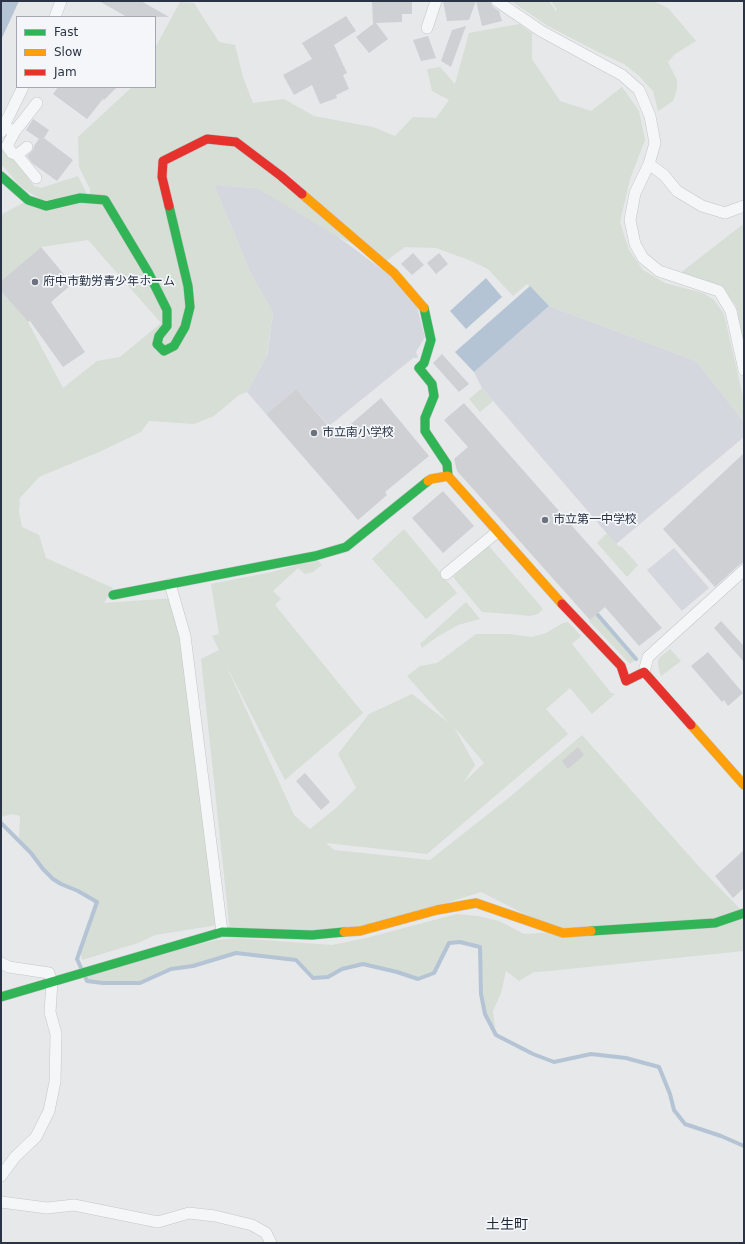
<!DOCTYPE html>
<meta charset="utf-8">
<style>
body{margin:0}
#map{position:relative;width:745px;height:1244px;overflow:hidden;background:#e6e8ea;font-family:"DejaVu Sans",sans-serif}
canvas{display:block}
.frame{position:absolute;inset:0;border:2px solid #2b3445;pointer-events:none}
.legend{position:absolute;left:16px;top:16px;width:140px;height:72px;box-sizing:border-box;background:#f4f6f9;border:1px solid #a4a8b1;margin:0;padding:5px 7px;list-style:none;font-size:12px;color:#2b3445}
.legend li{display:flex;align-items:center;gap:8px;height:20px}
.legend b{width:20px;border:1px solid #a4a8b1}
</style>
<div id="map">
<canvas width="745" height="1244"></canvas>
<div class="frame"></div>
<ul class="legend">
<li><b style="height:5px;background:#30b455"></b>Fast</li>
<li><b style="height:5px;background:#ff9f0a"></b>Slow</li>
<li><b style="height:5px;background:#e5322d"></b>Jam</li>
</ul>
</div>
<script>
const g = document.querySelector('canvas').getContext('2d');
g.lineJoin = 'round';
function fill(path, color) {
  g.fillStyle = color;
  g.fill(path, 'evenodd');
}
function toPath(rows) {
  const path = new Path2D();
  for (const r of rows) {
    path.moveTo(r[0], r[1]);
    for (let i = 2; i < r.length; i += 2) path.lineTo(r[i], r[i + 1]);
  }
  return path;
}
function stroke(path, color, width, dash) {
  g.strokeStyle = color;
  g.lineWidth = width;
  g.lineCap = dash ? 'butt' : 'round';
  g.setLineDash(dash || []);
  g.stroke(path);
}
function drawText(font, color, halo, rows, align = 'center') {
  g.font = font + ' "DejaVu Sans","Noto Sans JP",sans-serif';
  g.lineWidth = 3.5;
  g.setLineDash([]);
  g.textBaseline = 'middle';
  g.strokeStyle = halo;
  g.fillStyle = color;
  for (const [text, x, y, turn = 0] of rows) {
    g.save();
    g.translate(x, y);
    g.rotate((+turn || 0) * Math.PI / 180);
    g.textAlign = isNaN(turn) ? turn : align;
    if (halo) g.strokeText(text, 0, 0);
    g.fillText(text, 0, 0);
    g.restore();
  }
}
fill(toPath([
 [214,185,257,188,292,208,337,236,388,274,417,307,425,337,416,352,418,358,413,358,329,426,296,389,266,414,247,392,267,355,273,313,250,272],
 [549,306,696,361,744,422,744,437,616,544,482,388,474,372],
 [674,548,709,588,682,611,647,570]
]), '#d4d7dd');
fill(toPath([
 [511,1,549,1,556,11,557,10,551,1,653,1,668,8,696,41,675,54,668,62,677,80,677,89,673,101,658,111,653,91,639,76,624,64,598,52,548,26],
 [180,2,194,3,219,42,235,45,243,77,253,103,284,99,314,116,373,127,395,136,413,117,436,118,449,100,432,91,427,69,440,67,455,84,469,33,519,24,532,33,532,59,560,101,591,111,622,87,639,111,645,140,630,179,620,222,629,250,643,270,665,283,703,293,714,300,724,314,744,401,744,422,696,361,549,306,527,284,513,296,488,269,469,260,436,248,405,247,386,261,379,258,337,236,257,188,214,185,250,272,273,313,266,357,247,392,239,395,214,416,194,424,149,421,141,432,99,452,39,477,20,498,19,512,22,527,39,535,46,558,113,588,104,603,175,598,218,925,155,935,138,943,82,960,80,950,93,918,94,901,54,879,19,838,20,816,12,814,1,817,1,291,28,322,63,388,97,361,120,357,161,323,88,240,41,247,1,281,1,215,28,200,89,202,90,189,79,167,78,137,132,87,155,87,155,48],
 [2,150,10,157,19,164,34,186,41,188,78,176,87,194,43,201,21,187,1,164,1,153],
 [742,225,744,227,744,345,736,306,722,286,679,274],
 [482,388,493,401,480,412,469,399],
 [404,529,457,593,426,619,372,559],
 [607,533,618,546,622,547,638,565,627,577,597,543],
 [488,545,543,609,538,614,530,616,511,614,482,612,453,577],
 [317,559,322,565,313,572,305,574,298,568,273,591,281,599,275,605,363,713,285,780,225,663,294,815,310,829,336,808,356,788,338,754,369,714,412,694,449,723,407,676,420,666,437,663,476,634,509,634,532,637,546,633,563,623,568,622,581,636,572,644,611,693,615,694,592,714,570,688,546,709,568,734,427,854,326,843,334,850,430,860,511,796,582,735,702,870,744,913,744,951,549,971,534,972,519,981,506,971,501,993,493,1011,496,1035,485,1014,481,994,480,948,460,942,449,943,434,973,418,979,397,972,363,965,342,969,328,977,313,978,296,960,236,953,193,966,171,969,140,983,103,983,87,981,83,972,216,940,236,938,332,945,366,938,457,914,478,916,499,921,524,934,560,932,481,892,357,931,230,932,201,659,219,650,212,636,219,634,211,584,272,572],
 [454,727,484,763,463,783,475,765],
 [466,602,480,619,458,625,437,637,422,648,420,644],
 [597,614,636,659,630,664,589,621],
 [670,649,681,661,661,676,659,670,658,661,660,657]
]), '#d6ded6');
fill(toPath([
 [1,1,19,1,1,40],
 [486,278,502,297,466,329,450,311],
 [530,286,549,306,474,372,455,352]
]), '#b4c4d5');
stroke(toPath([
 [597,614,636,659],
 [1,823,31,853,43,869,53,879,61,884,78,891,97,902,77,959,87,981,103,983,140,983,171,969,193,966,236,953,296,960,313,978,328,977,342,969,363,964,397,972,418,979,434,973,449,943,460,942,480,947,481,994,485,1014,496,1035,533,1054,554,1062,591,1054,626,1058,659,1067,670,1094,674,1110,685,1124,721,1136,744,1146]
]), '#b4c4d5', 4);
fill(toPath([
 [99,1,141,1,169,17,127,17],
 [372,1,412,1,412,14,402,14,402,22,376,23,388,39,369,53,356,37,373,24],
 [443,1,490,1,493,7,499,11,502,21,482,26,476,1,469,20,447,21],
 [346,16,356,31,334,45,347,73,343,75,349,89,336,95,337,98,320,104,312,85,294,95,283,75,312,59,302,43],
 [466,26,451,67,441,61,452,30],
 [428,36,436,58,421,61,413,40],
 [58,87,117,87,104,100,103,99,87,119,53,94],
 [33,119,49,130,44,138,73,160,57,181,32,163,27,156,33,150,34,146,39,139,26,130],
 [41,247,72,284,51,302,85,352,63,367,30,321,28,322,1,291,1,281],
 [413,253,424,265,412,275,401,264],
 [439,253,448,264,436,274,427,263],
 [442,354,469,384,459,392,433,363],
 [296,389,337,436,381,398,429,456,385,492,387,495,358,520,266,414],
 [464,403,662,628,639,646,605,607,590,620,457,471,454,459,468,447,444,420],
 [744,453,744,562,739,565,715,587,663,529],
 [443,491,474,526,443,553,412,518],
 [721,621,744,646,744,662,714,628],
 [708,652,743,693,728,706,724,700,722,702,691,666],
 [578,747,584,755,568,769,562,761],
 [305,773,330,802,321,810,296,781],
 [744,850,744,888,733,898,715,876]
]), '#ced0d3');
const street = toPath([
 [497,1,541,31,622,75,639,90,650,116,655,143,649,164,635,193,630,220,635,244,643,258,659,271,719,291,731,311,744,370],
 [55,17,61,1],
 [427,28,436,1],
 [3,127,15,131,7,146,12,153,17,155,36,178],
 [15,131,37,103],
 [1,132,23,87],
 [17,155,27,147],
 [649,164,664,175,677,191,702,206,725,213,744,206],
 [446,574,497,532],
 [170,584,185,636,222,932],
 [644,672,648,657,744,570],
 [1,963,9,967,49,973,52,982,50,1012,56,1034,55,1082,49,1111,36,1137,15,1157,1,1176],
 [1,1202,47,1208,74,1205,158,1222,189,1213,215,1216,252,1225,266,1233,271,1243]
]);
const fast = toPath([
 [1,176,28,200,46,206,80,198,105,200,148,272,167,310,167,326,159,336,157,344,164,351,174,346,185,327,190,307,188,286,169,206],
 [424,308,431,340,424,363,419,368,432,384,434,396,425,418,425,431,447,464,448,476],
 [113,595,315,556,346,547,428,481],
 [591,931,715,923,744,913],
 [1,997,222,932,312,935,344,932]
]);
const slow = toPath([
 [302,194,394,273,424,308],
 [428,481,431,479,448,476,562,604],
 [691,725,744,785],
 [344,932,360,931,437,910,476,903,563,933,591,931]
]);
const jam = toPath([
 [169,206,162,177,163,161,207,139,236,142,281,176,302,194],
 [562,604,621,666,626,681,644,672,691,725]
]);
stroke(street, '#c4c6c8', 12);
stroke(fast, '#c4c6c8', 10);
stroke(slow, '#c4c6c8', 10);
stroke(jam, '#c4c6c8', 10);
stroke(street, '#f5f6f7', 11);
stroke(fast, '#30b455', 9);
stroke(slow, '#ff9f0a', 9);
stroke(jam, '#e5322d', 9);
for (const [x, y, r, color] of [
 [35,282,4,"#6c737f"],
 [314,433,4,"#6c737f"],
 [545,520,4,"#6c737f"]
]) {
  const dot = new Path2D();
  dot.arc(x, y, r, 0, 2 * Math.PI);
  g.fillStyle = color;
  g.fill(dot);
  stroke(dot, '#f4f6f9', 1.5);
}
drawText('12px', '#2b3445', '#f4f6f9', [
 ["府中市勤労青少年ホーム",43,282],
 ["市立南小学校",322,433],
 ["市立第一中学校",553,520]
], 'left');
drawText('14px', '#1d2536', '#f4f6f9', [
 ["土生町",507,1225]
]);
</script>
